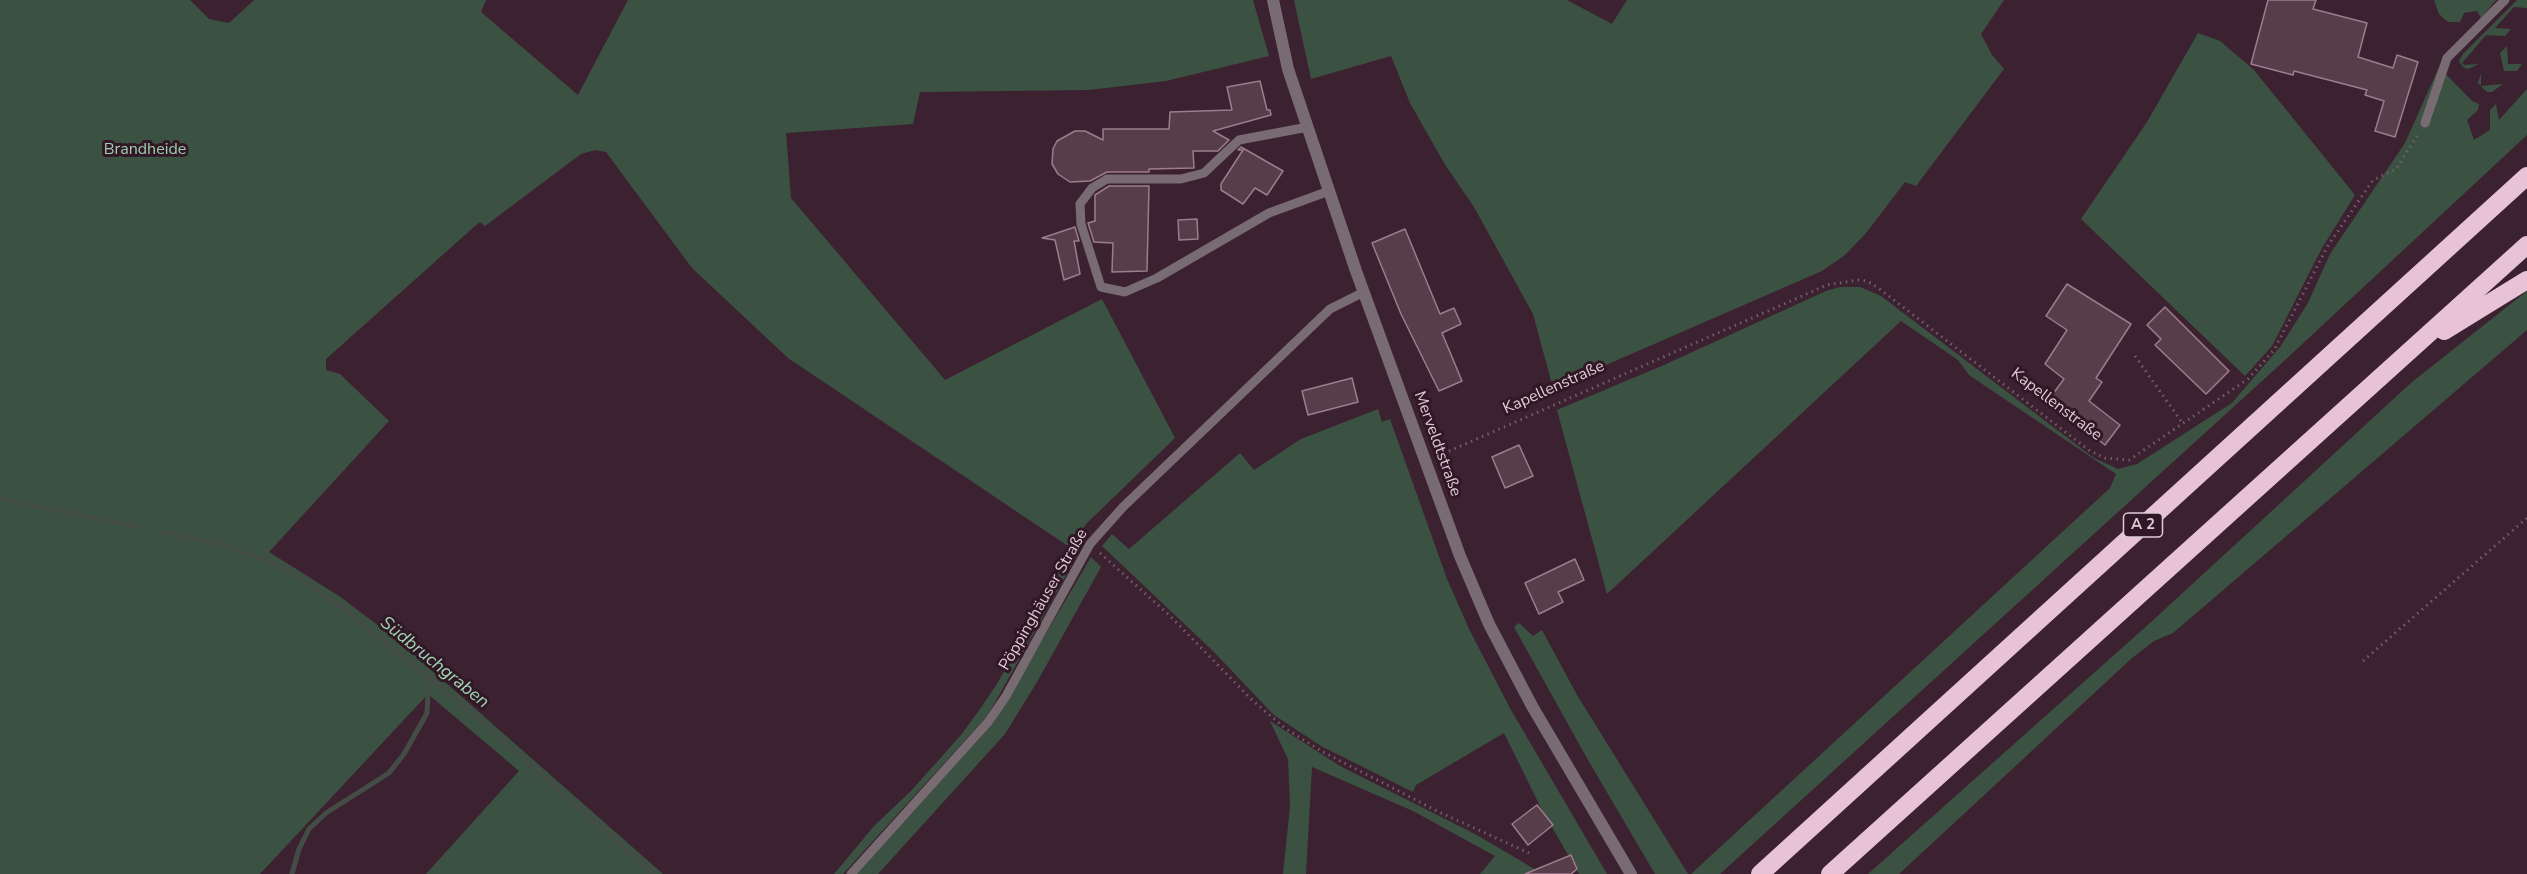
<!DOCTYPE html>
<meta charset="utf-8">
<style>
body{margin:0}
canvas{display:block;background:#3c2130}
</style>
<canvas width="2527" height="874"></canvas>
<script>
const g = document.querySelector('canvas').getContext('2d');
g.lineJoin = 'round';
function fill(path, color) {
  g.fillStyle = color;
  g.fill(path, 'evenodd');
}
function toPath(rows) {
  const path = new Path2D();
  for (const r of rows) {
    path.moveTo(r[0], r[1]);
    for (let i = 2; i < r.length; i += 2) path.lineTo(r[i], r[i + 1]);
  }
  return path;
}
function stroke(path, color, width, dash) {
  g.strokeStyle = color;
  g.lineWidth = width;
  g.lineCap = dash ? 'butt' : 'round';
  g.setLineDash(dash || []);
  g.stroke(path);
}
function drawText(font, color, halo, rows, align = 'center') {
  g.font = font + ' "Nunito Sans",sans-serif';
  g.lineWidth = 6;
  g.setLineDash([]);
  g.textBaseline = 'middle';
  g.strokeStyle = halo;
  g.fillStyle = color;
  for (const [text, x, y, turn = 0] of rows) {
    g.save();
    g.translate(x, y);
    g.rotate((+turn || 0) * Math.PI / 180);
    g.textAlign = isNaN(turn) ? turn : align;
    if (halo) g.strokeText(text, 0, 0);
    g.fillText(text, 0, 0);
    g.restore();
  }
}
fill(toPath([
 [0,0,190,0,209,19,229,23,254,0,486,0,481,12,578,95,628,0,1253,0,1269,56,1166,81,1089,90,920,92,913,124,786,133,791,198,945,380,1102,299,1175,438,1086,524,1072,547,1077,546,1078,554,988,715,843,874,834,874,874,826,910,792,961,735,980,709,997,684,1071,548,788,358,692,268,606,152,595,150,581,154,485,226,480,222,475,226,326,359,326,370,340,374,389,421,269,552,339,596,396,639,663,874,426,874,519,771,428,694,260,874,0,874],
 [1294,0,1567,0,1612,24,1627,0,2004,0,1981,34,1992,55,2004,69,1916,186,1905,182,1866,233,1845,255,1822,271,1553,388,1533,314,1474,207,1444,163,1410,103,1391,56,1311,79],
 [2434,0,2496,0,2481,18,2477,11,2464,13,2460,22,2448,22,2439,14],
 [2517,0,2527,0,2527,8,2514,7,2495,28,2511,29,2505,36,2486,35,2462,63,2464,65,2479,64,2468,69,2463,67,2459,61,2463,54],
 [2198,33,2220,41,2254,70,2355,195,2322,248,2272,346,2245,376,2081,219,2147,122],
 [2507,46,2508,64,2522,64,2517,71,2504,71,2500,53],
 [2439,67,2472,101,2479,104,2478,110,2467,120,2474,140,2490,130,2490,110,2496,104,2499,120,2527,89,2527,135,2284,361,1720,874,1691,874,2110,488,2116,474,1969,375,1958,360,1901,321,1607,594,1557,410,1664,365,1826,291,1840,287,1860,287,1881,296,2094,458,2118,469,2137,464,2232,403,2280,347,2308,303,2330,254,2405,143],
 [2481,73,2481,86,2503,84,2492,92,2487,92,2478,83],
 [2527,291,2527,330,2173,633,2154,641,2132,658,1899,874,1868,874,2150,623,2412,382],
 [1378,409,1382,422,1390,419,1447,579,1470,631,1511,710,1607,874,1579,874,1541,808,1504,733,1416,785,1413,792,1321,746,1274,715,1212,650,1102,546,1112,534,1129,549,1240,453,1254,470,1301,439],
 [1091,557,1101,567,1037,682,1005,734,878,874,857,874,994,722],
 [1519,623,1533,636,1542,630,1577,695,1688,874,1655,874,1588,760,1514,627],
 [1270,721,1340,766,1475,834,1543,874,1480,874,1495,856,1413,811,1312,767,1306,874,1283,874,1290,806,1288,759]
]), '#3b5243');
stroke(toPath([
 [0,499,138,527],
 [163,532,223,545,283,567,341,606,467,709,654,874],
 [292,874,299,849,309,829,326,813,389,773,404,754,427,713,429,676]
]), '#434d46', 5);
const building = toPath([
 [2268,0,2316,0,2313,9,2367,23,2358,57,2393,68,2397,55,2418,62,2395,137,2375,131,2384,101,2365,95,2367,90,2294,71,2293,75,2251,64,2268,0],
 [1260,81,1267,110,1270,110,1271,115,1213,131,1229,140,1218,151,1193,151,1194,168,1149,169,1149,172,1107,172,1090,181,1070,182,1058,174,1052,164,1053,149,1057,141,1075,131,1085,131,1103,140,1103,129,1169,129,1170,112,1232,110,1227,87,1260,81],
 [1241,147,1283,171,1267,195,1255,188,1243,204,1221,190,1221,184,1243,150,1238,150,1241,147],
 [1109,186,1149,186,1147,271,1112,272,1113,243,1094,242,1088,223,1095,221,1095,195,1109,186],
 [1197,219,1198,239,1179,240,1178,220,1197,219],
 [1075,227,1079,241,1074,241,1080,274,1064,280,1055,240,1042,238,1075,227],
 [1405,229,1440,314,1454,308,1461,324,1442,333,1462,381,1439,391,1401,314,1372,243,1405,229],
 [2067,284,2131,324,2096,378,2102,382,2089,401,2120,425,2105,445,2047,402,2064,379,2045,364,2067,330,2046,316,2067,284],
 [2165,307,2229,371,2206,394,2155,345,2161,339,2147,325,2165,307],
 [1352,378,1358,402,1308,415,1302,391,1352,378],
 [1519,445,1533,476,1505,488,1492,457,1519,445],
 [1575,559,1584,580,1558,592,1563,602,1539,614,1525,583,1575,559],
 [1537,805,1553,825,1528,845,1512,824,1537,805],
 [1571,855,1577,869,1571,874,1525,874,1571,855]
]);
fill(building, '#573c4a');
stroke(building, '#9d7c8d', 1.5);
stroke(toPath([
 [2135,356,2183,424],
 [1438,456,1827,285,1858,280,1867,281,1877,287,2090,451,2105,458,2129,460,2248,379,2274,350,2327,247,2373,180,2396,169,2419,133],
 [1100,553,1169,615,1251,699,1286,729,1323,752,1439,812,1529,853],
 [2363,661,2527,518]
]), '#745c69', 3, [1.5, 4.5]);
stroke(toPath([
 [2425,123,2447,58,2505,0],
 [1308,127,1239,140,1204,173,1181,179,1107,179,1092,188,1080,204,1081,224,1101,287,1125,292,1157,278,1269,213,1329,191],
 [851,874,989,721,1006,696,1090,544,1123,507,1330,309,1364,292]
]), '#796b72', 9);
stroke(toPath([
 [1273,0,1288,69,1356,271,1460,556,1489,624,1532,706,1631,874]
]), '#796b72', 12);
stroke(toPath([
 [2444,331,2527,280],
 [1760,874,2527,176],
 [1830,874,2527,245]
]), '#e7c3d5', 18);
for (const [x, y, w] of [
 [2143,525,39]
]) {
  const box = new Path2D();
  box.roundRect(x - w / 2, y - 12, w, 24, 4.5);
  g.fillStyle = '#321826';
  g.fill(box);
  stroke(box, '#deccd5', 1.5);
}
drawText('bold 15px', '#deccd5', null, [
 ["A 2",2143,525]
]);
drawText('16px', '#9bd1af', '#321826', [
 ["Brandheide",145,150]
]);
drawText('16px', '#deccd5', '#321826', [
 ["Kapellenstraße",1554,388,-24],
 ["Kapellenstraße",2056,405,37],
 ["Merveldtstraße",1437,444,70],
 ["Pöppinghäuser Straße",1044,600,-60]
]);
drawText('italic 18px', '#9fd5b3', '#321826', [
 ["Südbruchgraben",434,663,39]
]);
</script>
